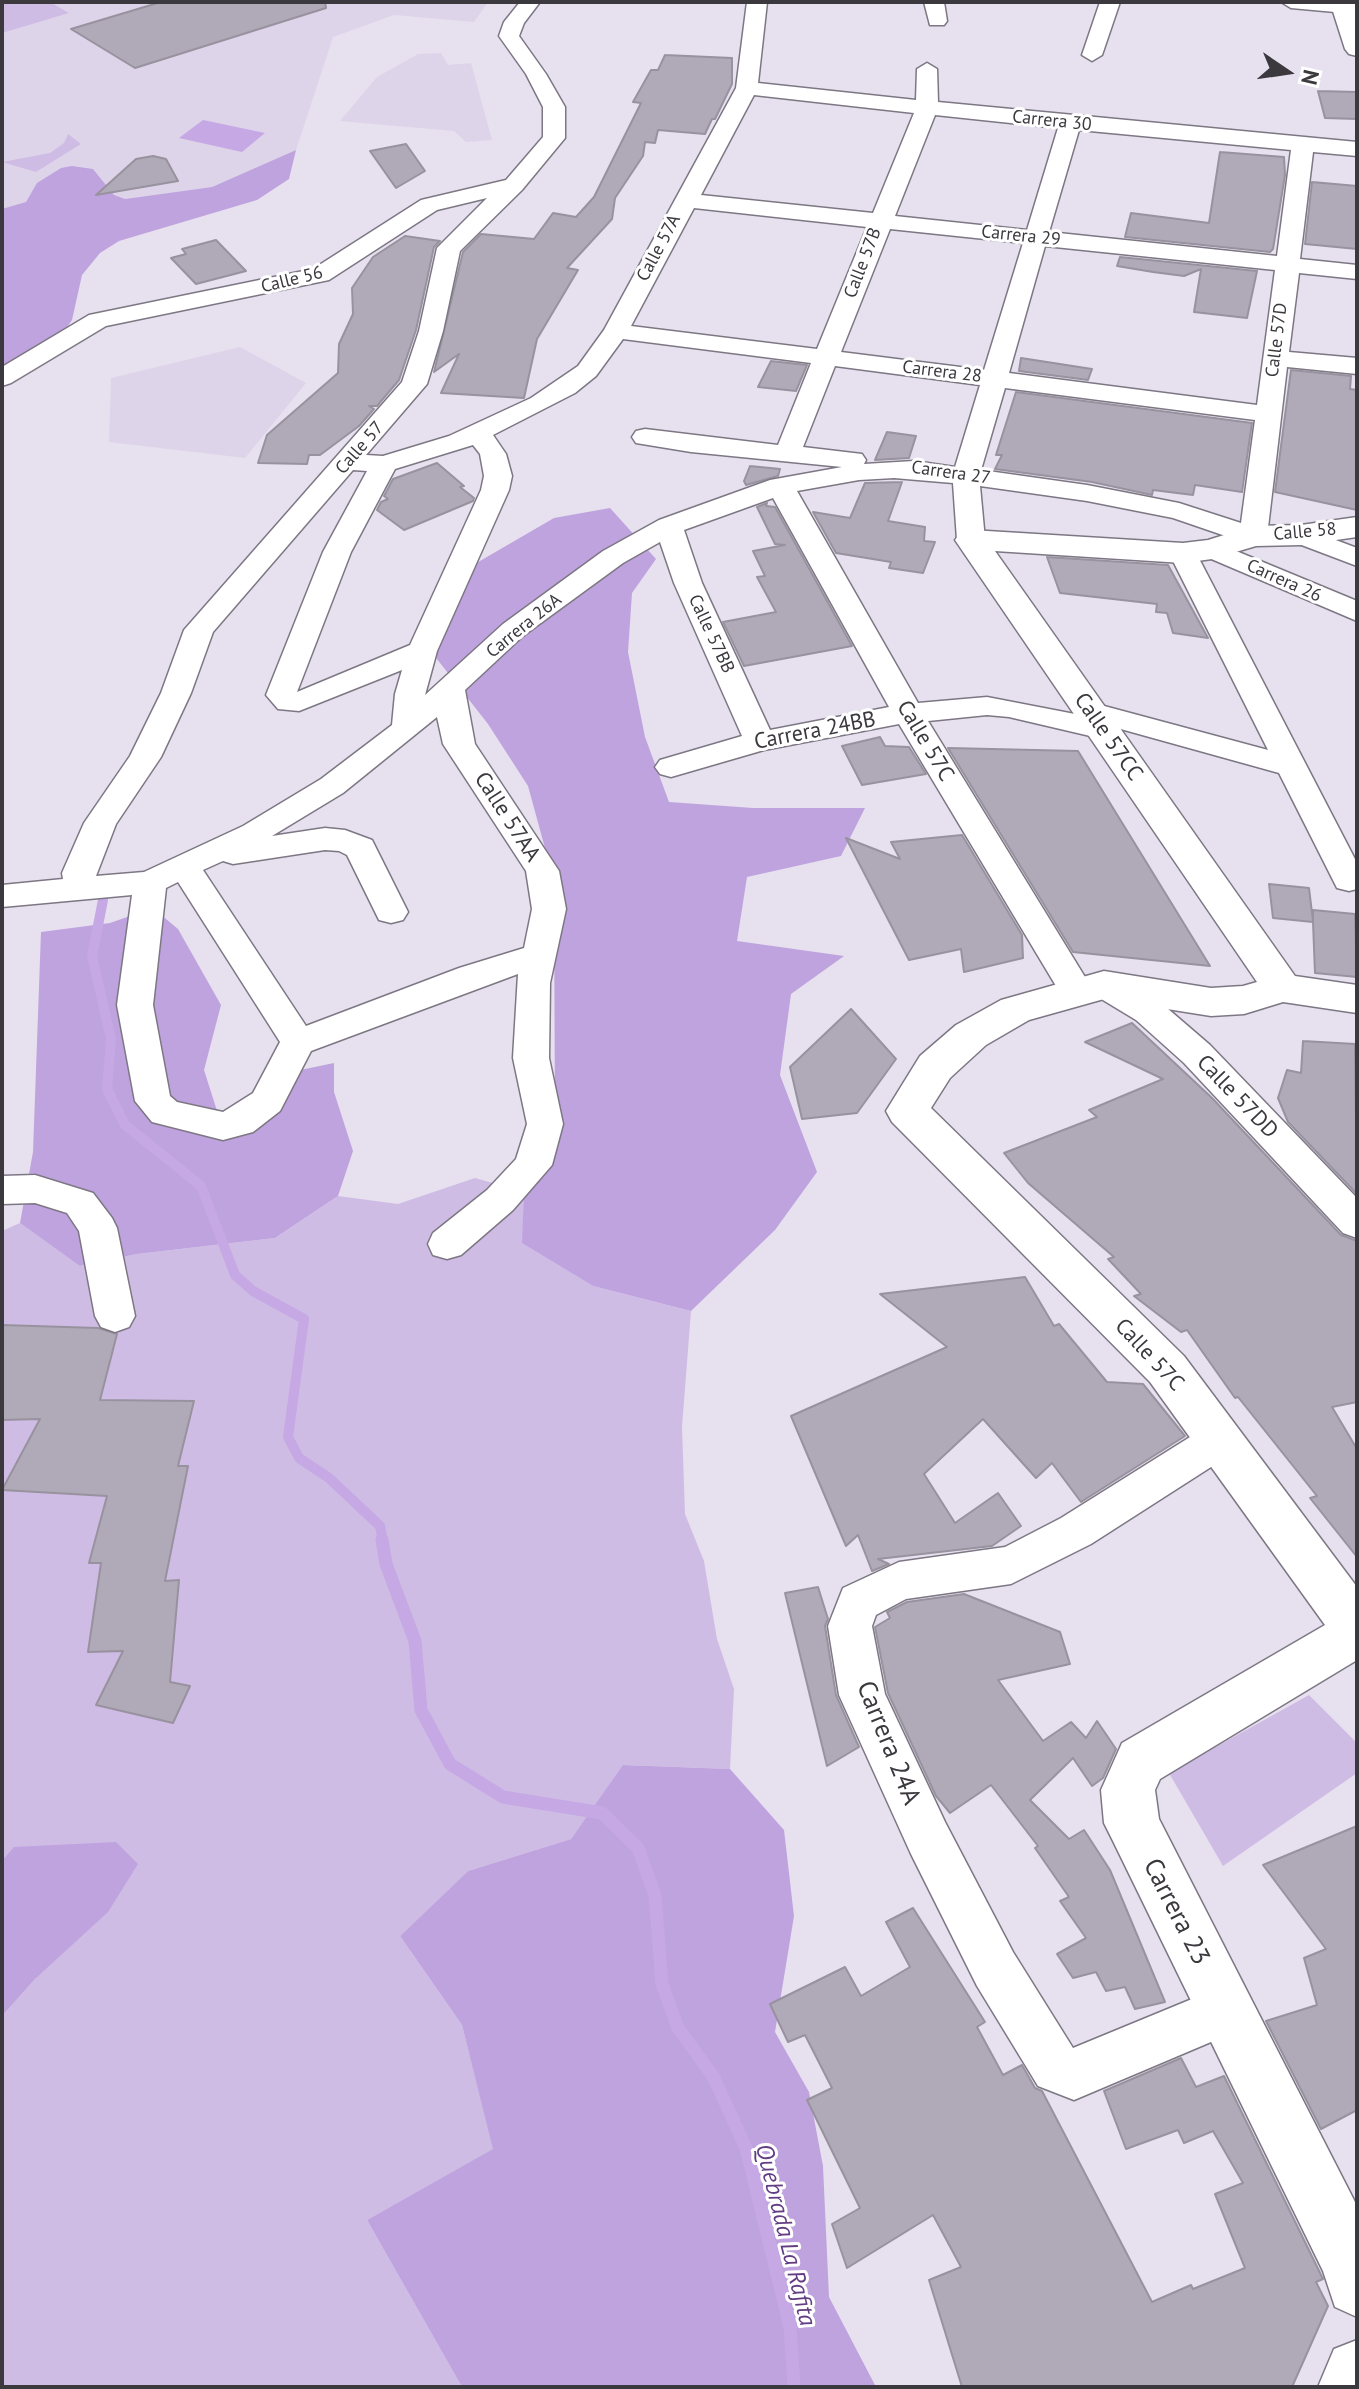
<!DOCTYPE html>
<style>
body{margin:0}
#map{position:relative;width:1359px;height:2389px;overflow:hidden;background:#e7e0ef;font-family:"PT Sans",sans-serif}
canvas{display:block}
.frame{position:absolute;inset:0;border:4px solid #3b383e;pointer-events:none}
.north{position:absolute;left:1247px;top:32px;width:80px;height:80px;-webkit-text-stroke:6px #fff;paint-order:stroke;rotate:103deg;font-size:22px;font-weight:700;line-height:32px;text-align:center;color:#3b383e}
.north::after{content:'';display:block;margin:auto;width:28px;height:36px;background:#3b383e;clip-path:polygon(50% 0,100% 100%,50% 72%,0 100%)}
</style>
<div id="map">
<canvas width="1359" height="2389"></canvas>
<div class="frame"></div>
<div class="north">N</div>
</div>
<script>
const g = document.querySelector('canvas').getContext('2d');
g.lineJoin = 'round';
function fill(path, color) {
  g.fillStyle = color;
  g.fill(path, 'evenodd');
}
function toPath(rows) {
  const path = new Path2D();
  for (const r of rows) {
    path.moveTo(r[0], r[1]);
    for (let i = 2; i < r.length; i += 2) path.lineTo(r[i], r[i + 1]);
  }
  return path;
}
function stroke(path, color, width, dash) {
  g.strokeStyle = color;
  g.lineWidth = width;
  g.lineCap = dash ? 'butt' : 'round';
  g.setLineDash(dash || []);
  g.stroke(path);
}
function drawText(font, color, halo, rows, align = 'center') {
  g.font = font + ' "PT Sans",sans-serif';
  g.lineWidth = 6;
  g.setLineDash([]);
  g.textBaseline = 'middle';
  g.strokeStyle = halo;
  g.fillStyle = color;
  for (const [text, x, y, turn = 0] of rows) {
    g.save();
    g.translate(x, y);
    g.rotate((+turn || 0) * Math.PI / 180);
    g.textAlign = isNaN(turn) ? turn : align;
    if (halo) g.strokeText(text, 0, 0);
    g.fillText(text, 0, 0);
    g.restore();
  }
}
fill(toPath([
 [2,2,488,2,474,22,394,15,333,37,296,150,212,187,97,203,2,230],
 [441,53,448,65,471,63,492,140,466,142,454,131,340,121,377,77,418,54],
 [240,347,306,383,245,458,109,442,111,378]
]), '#ded4ea');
fill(toPath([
 [2,2,50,2,69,13,2,33],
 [68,134,81,144,36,172,2,162,50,153,64,143],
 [475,1178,524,1192,523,1243,593,1286,691,1311,682,1427,685,1514,704,1561,717,1639,734,1689,730,1769,624,1765,571,1839,468,1871,400,1936,462,2025,494,2149,367,2220,462,2387,2,2387,2,2016,36,1978,2,1861,2,1231,20,1223,81,1266,137,1254,275,1238,338,1196,398,1204],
 [1309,1695,1357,1743,1357,1773,1223,1866,1169,1773]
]), '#cfbce5');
fill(toPath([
 [296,150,289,179,257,200,119,241,100,253,82,275,72,320,65,330,2,366,2,209,26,202,37,183,61,168,72,166,93,169,114,195,125,199,212,187],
 [610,508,656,559,632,593,628,652,645,737,669,802,753,808,865,808,841,856,747,877,737,941,844,956,791,994,780,1075,817,1172,775,1230,691,1311,593,1286,522,1243,524,1192,555,1131,554,881,528,786,488,724,422,640,461,572,554,518],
 [153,908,178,929,221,1005,204,1070,219,1117,286,1073,334,1063,334,1092,353,1151,338,1196,275,1238,137,1254,80,1266,20,1223,33,1152,41,932,110,923],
 [623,1765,730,1769,784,1830,794,1916,775,2032,809,2092,823,2166,829,2297,876,2387,462,2387,367,2220,493,2149,462,2025,400,1936,468,1871,571,1839],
 [116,1842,138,1864,108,1912,36,1978,2,2016,2,1861,14,1847]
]), '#bfa3de');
fill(toPath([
 [203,120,265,133,242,152,179,138]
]), '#c5a8e4');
stroke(toPath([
 [103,900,92,956,111,1039,107,1089,125,1125,201,1186,235,1275,253,1291,304,1319,288,1437,299,1458,329,1478,380,1526,383,1542]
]), '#c5a8e4', 10);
stroke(toPath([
 [382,1540,386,1564,415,1641,421,1710,450,1764,503,1797,602,1813,638,1848,655,1895,662,1984,678,2028,713,2076,746,2148,790,2327,794,2387]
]), '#c5a8e4', 13);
const building = toPath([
 [161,2,325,2,326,8,135,68,71,29,161,2],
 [665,55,732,58,732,84,715,119,712,119,705,134,658,130,655,143,645,142,643,156,615,198,612,219,567,268,578,270,537,339,524,398,441,393,459,354,434,372,463,252,481,234,534,239,553,213,576,217,594,197,641,103,633,102,651,70,658,70,665,55],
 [1318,91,1357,92,1357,119,1325,118,1318,91],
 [406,144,425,171,396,188,370,151,406,144],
 [1220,152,1284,157,1285,175,1273,249,1270,252,1125,237,1131,213,1209,223,1220,152],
 [153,156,166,159,178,181,96,195,136,159,153,156],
 [1312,182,1357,186,1357,249,1305,244,1312,182],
 [405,236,440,241,434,247,416,330,399,380,377,406,369,406,374,409,359,426,320,455,309,455,307,464,258,463,267,435,338,373,339,344,353,314,352,288,373,257,405,236],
 [216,240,246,271,196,284,171,258,186,254,182,249,216,240],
 [1120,257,1257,271,1247,318,1194,312,1201,269,1184,276,1153,272,1117,266,1120,257],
 [1021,358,1092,369,1088,380,1019,371,1021,358],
 [771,361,807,365,796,391,758,387,771,361],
 [1291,370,1351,376,1350,389,1357,390,1357,510,1275,492,1291,370],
 [1016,392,1252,423,1242,492,1195,485,1193,495,1153,490,1152,495,1092,482,995,469,1002,455,996,455,1016,392],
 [887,432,916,436,909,458,875,460,887,432],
 [437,463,464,486,460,487,474,498,473,501,404,530,377,510,381,502,388,499,384,496,393,479,437,463],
 [750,466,780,469,778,476,746,485,744,481,750,466],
 [902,482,888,521,925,527,924,541,935,542,923,573,889,568,891,562,836,553,813,512,850,518,865,483,902,482],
 [767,503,766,506,775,507,852,646,744,666,723,622,776,612,757,577,765,576,753,551,785,545,775,544,757,507,767,503],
 [1047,557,1168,565,1208,638,1173,633,1167,613,1156,612,1157,604,1060,593,1047,557],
 [880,737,885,746,909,747,926,774,862,785,842,746,880,737],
 [948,748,1078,751,1210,966,1073,952,948,748],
 [962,835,1022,935,1023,958,964,972,961,949,909,960,846,838,900,859,891,842,962,835],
 [1269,884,1309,888,1313,921,1313,910,1355,914,1357,977,1315,973,1313,922,1273,918,1269,884],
 [851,1009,896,1059,857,1113,802,1119,790,1067,851,1009],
 [1132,1023,1212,1098,1341,1235,1357,1241,1357,1402,1332,1407,1357,1449,1357,1557,1310,1498,1317,1496,1238,1397,1235,1398,1187,1330,1181,1332,1134,1296,1141,1294,1108,1259,1114,1257,1028,1183,1004,1153,1097,1117,1089,1110,1163,1079,1085,1042,1132,1023],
 [1303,1041,1355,1044,1357,1194,1288,1122,1278,1098,1287,1070,1301,1073,1303,1041],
 [1025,1277,1054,1326,1059,1324,1107,1382,1143,1384,1185,1436,1081,1502,1052,1463,1036,1478,983,1419,924,1474,955,1523,998,1493,1021,1526,992,1546,878,1559,889,1564,872,1571,858,1535,846,1546,791,1416,947,1347,880,1294,1025,1277],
 [2,1325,98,1328,117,1334,100,1400,194,1401,178,1466,188,1466,165,1581,179,1580,170,1682,190,1686,173,1723,96,1705,123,1651,88,1652,101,1563,89,1563,107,1496,2,1490,40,1419,2,1420,2,1325],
 [818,1587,828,1619,825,1626,836,1695,859,1747,827,1766,785,1593,818,1587],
 [964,1594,1060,1632,1070,1664,998,1680,1043,1741,1071,1722,1086,1738,1097,1721,1116,1749,1103,1778,1092,1786,1073,1758,1030,1800,1069,1839,1084,1830,1110,1870,1165,2002,1135,2009,1125,1987,1106,1991,1096,1972,1073,1978,1057,1954,1086,1938,1060,1901,1069,1897,1035,1848,1038,1846,991,1785,950,1813,936,1796,888,1693,875,1627,890,1618,887,1612,907,1602,964,1594],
 [1357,1826,1357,2110,1321,2129,1266,2021,1317,2005,1304,1958,1326,1949,1263,1865,1357,1826],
 [913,1908,985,2022,977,2027,1003,2075,1022,2065,1035,2088,1042,2091,1152,2302,1191,2285,1193,2289,1245,2268,1215,2194,1243,2183,1213,2131,1184,2143,1178,2130,1126,2149,1104,2091,1181,2058,1196,2087,1224,2076,1323,2279,1316,2282,1328,2306,1292,2387,962,2387,929,2280,961,2267,933,2215,847,2268,832,2224,860,2208,807,2100,832,2088,805,2035,788,2042,770,2004,845,1967,861,1996,910,1967,886,1922,913,1908]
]);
fill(building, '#b0aab8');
stroke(building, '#98929f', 2);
const minor = toPath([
 [520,2,540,2,524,23,519,36,546,74,565,107,565,138,522,190,460,251,443,331,427,384,366,455,383,456,449,436,531,398,578,366,604,330,736,88,747,2,767,2,758,83,916,100,917,69,927,63,937,69,938,102,1357,142,1357,156,1313,152,1300,259,1357,265,1357,279,1299,273,1289,352,1357,358,1357,374,1287,367,1267,536,1263,542,1253,544,1243,542,1173,518,1087,501,980,486,985,540,981,546,971,548,961,546,957,540,953,483,894,478,859,480,797,491,918,703,987,697,1080,715,1078,712,1082,705,1093,703,1268,750,1169,553,1173,547,1183,545,1193,547,1357,863,1357,889,1349,891,1337,888,1279,773,1117,728,1114,737,1103,739,1009,717,987,715,928,721,1088,982,1092,976,1104,973,1116,976,1160,1002,1210,1045,1357,1198,1357,1238,1343,1233,1184,1063,1136,1020,1093,994,1089,1001,1077,1004,1065,1001,899,724,764,750,671,777,660,774,655,767,660,760,742,736,674,583,660,542,623,563,523,636,465,690,475,744,559,871,566,909,550,983,549,1058,563,1124,552,1165,513,1210,461,1255,447,1259,433,1255,428,1244,433,1233,487,1190,516,1159,527,1124,513,1058,518,974,311,1051,280,1111,253,1132,223,1140,152,1122,135,1101,117,1005,132,895,2,907,2,885,63,879,62,873,84,823,130,756,161,693,184,630,402,382,419,331,437,248,487,198,437,210,329,280,106,326,11,383,2,386,2,367,89,315,313,269,421,200,506,180,543,137,543,107,526,74,499,36,504,22,520,2],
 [754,95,914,113,873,213,701,195,754,95],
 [935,115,1058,128,1027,230,895,216,935,115],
 [1079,130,1291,150,1277,256,1049,232,1079,130],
 [694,208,867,227,817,349,631,326,694,208],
 [890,229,1023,243,984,370,841,352,890,229],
 [1045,246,1275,270,1257,405,1009,373,1045,246],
 [623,339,811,363,778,445,645,429,636,431,632,437,636,443,691,452,842,467,770,480,659,520,603,551,503,624,425,695,437,651,509,490,512,476,506,454,493,435,575,393,596,376,623,339],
 [835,366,980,385,955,467,914,461,864,464,866,460,862,454,803,447,835,366],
 [1005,388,1255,420,1241,523,1179,503,1087,485,981,470,1005,388],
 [473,445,480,454,484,476,481,490,410,645,297,692,351,552,395,469,473,445],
 [353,470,367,471,323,552,266,695,278,709,299,711,402,670,395,694,392,725,321,779,243,826,144,872,96,876,116,824,161,757,191,693,213,632,353,470],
 [773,498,889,707,770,730,702,583,684,530,773,498],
 [437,717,443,744,526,871,532,909,524,948,459,968,306,1026,203,870,223,861,233,864,325,850,339,851,347,855,379,920,391,923,403,920,408,912,372,840,345,830,325,828,272,836,343,793,437,717],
 [178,882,280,1042,253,1093,223,1112,177,1102,170,1096,153,1005,166,888,178,882],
 [924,2,944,2,947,21,944,25,930,25,924,2],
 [1100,2,1120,2,1102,55,1092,61,1082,55,1100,2],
 [1281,2,1357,2,1357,14,1291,8,1281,2],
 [1301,527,1357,548,1357,566,1291,541,1287,535,1291,529,1301,527],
 [1212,541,1357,601,1357,621,1202,555,1198,549,1202,543,1212,541],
 [35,1175,93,1193,112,1218,117,1228,135,1316,129,1327,115,1332,101,1327,95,1316,79,1231,67,1213,35,1203,2,1204,2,1176,35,1175],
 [1221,1422,1236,1427,1242,1439,1236,1451,1091,1544,1011,1584,906,1599,876,1615,872,1626,885,1694,945,1822,1013,1952,1073,2048,1226,1985,1244,1992,1251,2010,1244,2028,1074,2100,1038,2086,977,1986,911,1854,839,1695,828,1626,843,1588,899,1562,1005,1547,1061,1518,1206,1427,1221,1422]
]);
const tertiary = toPath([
 [1330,2,1352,2,1357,15,1357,56,1349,54,1345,49,1330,2],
 [1357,517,1357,537,1301,545,1256,546,1212,559,1183,563,995,551,1295,976,1357,985,1357,1013,1283,1002,1244,1014,1211,1016,1104,999,1029,1020,986,1045,950,1078,931,1108,1184,1356,1357,1587,1357,1660,1160,1779,1155,1790,1159,1819,1357,2206,1357,2317,1335,2307,1323,2271,1113,1841,1104,1823,1101,1790,1122,1743,1325,1625,1150,1382,892,1122,886,1111,920,1056,956,1025,1001,1000,1104,971,1211,988,1243,986,1257,982,955,540,960,533,971,530,1183,543,1208,540,1253,526,1301,525,1357,517],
 [1357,2340,1357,2387,1318,2387,1334,2349,1357,2340]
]);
stroke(minor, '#7d7784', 3);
stroke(tertiary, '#7d7784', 3);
fill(minor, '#fff');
fill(tertiary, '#fff');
drawText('18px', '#3b383e', '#fff', [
 ["Carrera 30",1052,121,6],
 ["Carrera 29",1021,236,6],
 ["Calle 57A",659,248,-62],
 ["Calle 57B",863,263,-69],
 ["Calle 56",292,280,-14],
 ["Calle 57D",1277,340,-83],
 ["Carrera 28",942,372,7],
 ["Calle 57",360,448,-49],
 ["Carrera 27",951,473,8],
 ["Calle 58",1305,532,-5],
 ["Carrera 26",1284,581,24],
 ["Carrera 26A",524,626,-39],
 ["Calle 57BB",711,634,65]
]);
drawText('22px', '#3b383e', '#fff', [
 ["Carrera 24BB",815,731,-11],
 ["Calle 57CC",1108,737,55],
 ["Calle 57C",925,741,59],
 ["Calle 57AA",507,817,57],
 ["Calle 57DD",1237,1097,46],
 ["Calle 57C",1149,1355,47]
]);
drawText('italic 24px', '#623d84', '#fff', [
 ["Quebrada La Rafita",785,2235,76]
]);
drawText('26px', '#3b383e', '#fff', [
 ["Carrera 24A",888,1743,68],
 ["Carrera 23",1176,1912,63]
]);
</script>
